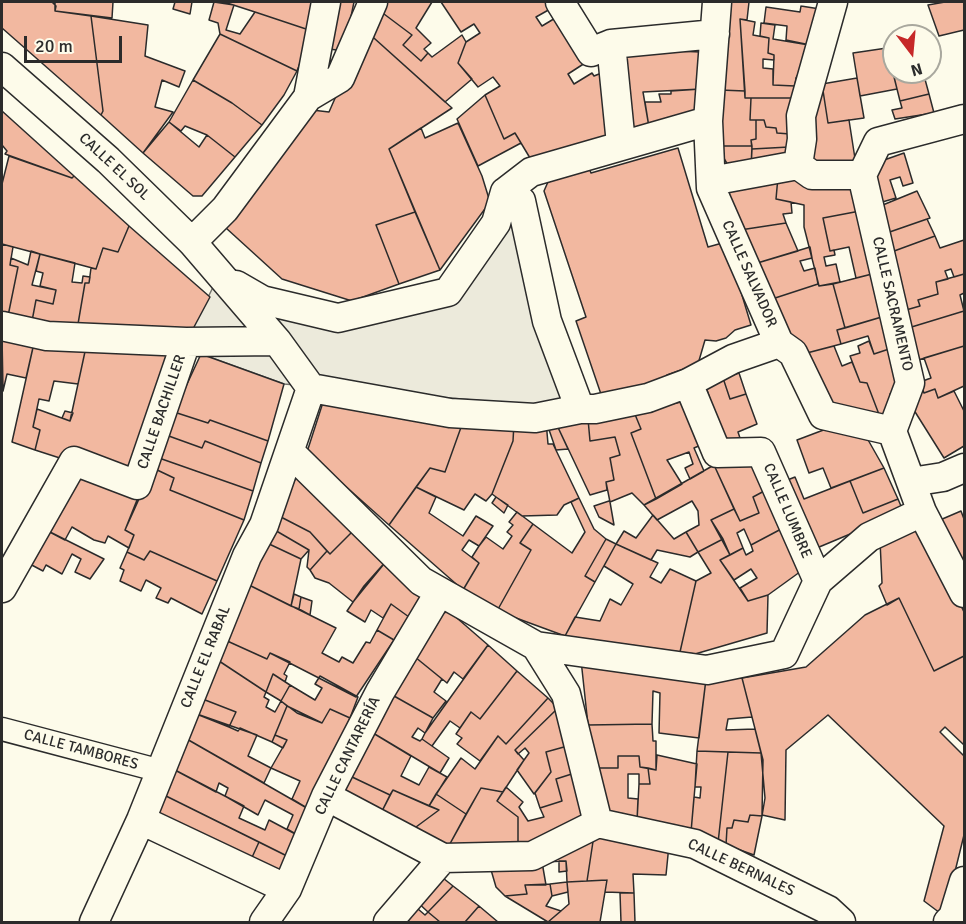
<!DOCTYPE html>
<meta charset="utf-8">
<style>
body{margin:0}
#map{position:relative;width:966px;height:924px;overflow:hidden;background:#fdfbea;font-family:Signika,sans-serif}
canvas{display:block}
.frame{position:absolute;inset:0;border:3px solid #2b2b2b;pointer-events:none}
.north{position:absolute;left:882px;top:24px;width:60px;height:60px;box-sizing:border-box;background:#fdfbea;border:2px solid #a9a89e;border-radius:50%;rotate:164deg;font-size:16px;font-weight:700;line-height:24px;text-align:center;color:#2b2b2b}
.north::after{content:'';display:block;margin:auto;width:21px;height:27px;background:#c62828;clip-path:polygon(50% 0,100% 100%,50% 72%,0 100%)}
.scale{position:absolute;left:24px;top:36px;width:98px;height:27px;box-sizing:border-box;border:3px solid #2b2b2b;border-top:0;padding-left:8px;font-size:18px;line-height:21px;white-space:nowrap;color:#2b2b2b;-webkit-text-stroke:4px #fdfbea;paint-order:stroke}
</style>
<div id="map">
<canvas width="966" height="924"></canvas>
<div class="frame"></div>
<div class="north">N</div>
<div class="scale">20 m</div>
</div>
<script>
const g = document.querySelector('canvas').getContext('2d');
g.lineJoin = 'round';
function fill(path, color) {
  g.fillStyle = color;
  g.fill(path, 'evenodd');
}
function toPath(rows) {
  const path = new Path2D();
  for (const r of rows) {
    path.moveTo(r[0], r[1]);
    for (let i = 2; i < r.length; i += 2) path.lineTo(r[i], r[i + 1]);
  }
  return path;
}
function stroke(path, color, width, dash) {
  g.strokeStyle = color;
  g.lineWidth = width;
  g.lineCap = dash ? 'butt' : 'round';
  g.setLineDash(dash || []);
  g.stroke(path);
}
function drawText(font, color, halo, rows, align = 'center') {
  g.font = font + ' Signika,sans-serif';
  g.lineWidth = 4.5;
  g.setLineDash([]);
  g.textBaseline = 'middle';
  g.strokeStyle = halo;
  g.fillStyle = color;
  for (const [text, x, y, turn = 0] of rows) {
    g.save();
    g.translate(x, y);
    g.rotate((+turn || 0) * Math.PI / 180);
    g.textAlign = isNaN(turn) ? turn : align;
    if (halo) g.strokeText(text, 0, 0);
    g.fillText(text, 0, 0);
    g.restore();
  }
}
const parking = toPath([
 [505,192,580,409,284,384,201,354,186,342,219,275,338,318,448,292,505,192]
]);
fill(parking, '#eceadb');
stroke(parking, '#74746e', 1.5);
const building = toPath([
 [2,2,52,2,56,6,55,11,91,16,103,111,101,115,2,28,2,2],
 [55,2,113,2,112,18,55,11,55,2],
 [175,2,192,2,190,14,173,9,175,2],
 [214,2,234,5,226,30,240,34,255,12,312,31,297,71,220,34,218,23,209,20,214,2],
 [224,2,314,2,312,31,255,12,224,2],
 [330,2,354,2,344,51,322,48,330,2],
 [380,2,432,2,416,28,431,43,424,49,428,53,421,61,403,45,412,35,376,8,380,2],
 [441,2,548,2,552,8,536,17,542,26,557,17,585,63,568,74,574,84,592,73,594,76,609,70,617,135,530,158,515,133,504,139,485,95,500,86,493,77,478,87,458,63,466,42,480,33,474,24,461,32,441,2],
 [726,2,749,2,747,20,740,19,745,91,720,90,726,2],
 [945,2,964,2,964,30,939,36,928,5,945,2],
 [801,6,820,9,815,46,786,40,787,26,764,23,766,7,800,12,801,6],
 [376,8,412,35,403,45,421,61,428,53,432,57,462,35,466,42,458,63,472,79,445,102,365,30,376,8],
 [91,16,148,25,145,56,185,71,179,87,162,80,155,107,173,112,143,153,101,115,103,111,91,16],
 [740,19,755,22,753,35,769,38,768,53,774,55,774,60,763,59,763,68,773,69,773,85,795,86,794,98,745,98,740,19],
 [761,23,775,25,773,39,815,46,796,78,795,86,773,85,774,55,768,53,769,38,760,36,761,23],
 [365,30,452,108,389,149,415,212,376,225,399,284,352,301,282,279,226,228,312,110,329,112,365,30],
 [220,34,297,71,284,95,262,125,232,103,193,80,220,34],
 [887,48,897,89,860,96,853,53,887,48],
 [624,49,701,52,701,89,643,92,649,127,629,133,624,49],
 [914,72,923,72,929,94,900,101,894,77,914,72],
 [857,78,864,118,828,123,822,84,857,78],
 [193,80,232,103,262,125,235,157,207,135,185,126,181,131,169,122,193,80],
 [822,84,828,123,849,120,856,165,811,170,816,85,822,84],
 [701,89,701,112,649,127,645,102,661,102,659,94,671,94,671,91,701,89],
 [720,90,745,91,745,98,751,98,750,120,756,120,756,139,751,140,752,146,722,146,720,90],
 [929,94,934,113,895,119,892,110,902,108,900,101,929,94],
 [485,95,504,139,515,133,521,143,478,166,457,119,485,95],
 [751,98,794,98,790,134,777,133,776,128,766,127,764,120,750,120,751,98],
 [2,111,74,176,72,178,5,154,7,151,2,145,2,111],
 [756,120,764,120,766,127,776,128,777,133,790,134,789,147,752,149,751,140,756,139,756,120],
 [169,122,199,147,207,135,235,157,202,196,193,196,143,153,169,122],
 [458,123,482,176,490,202,440,270,389,149,421,128,425,138,458,123],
 [722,146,752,146,751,168,732,172,722,155,722,146],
 [789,147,788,162,751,168,752,149,789,147],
 [678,148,708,247,726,242,751,325,735,330,726,338,716,341,705,340,698,364,667,375,669,382,604,403,576,321,586,317,544,191,551,175,588,165,591,173,678,148],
 [904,153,913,183,903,186,900,177,890,180,896,198,872,205,870,165,904,153],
 [9,156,72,178,74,176,129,226,118,252,103,248,96,269,2,244,2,184,9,156],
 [778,177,776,199,791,202,792,213,783,214,786,223,740,230,720,188,778,177],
 [778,177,854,182,860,211,823,218,830,251,834,250,835,255,824,257,826,266,836,264,840,282,819,286,804,227,804,205,776,199,778,177],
 [917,191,930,218,881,235,873,209,917,191],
 [860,211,876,273,856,278,849,247,830,251,823,218,860,211],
 [415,212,440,270,399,284,376,225,415,212],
 [927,219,935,236,886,254,881,235,927,219],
 [786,223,798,251,754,264,740,230,786,223],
 [129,226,210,297,186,342,78,324,85,283,89,283,91,268,96,269,103,248,118,252,129,226],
 [935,236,940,248,964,240,964,274,954,277,951,269,945,271,948,279,936,282,938,294,918,300,920,306,899,312,886,254,935,236],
 [2,244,13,247,10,265,18,267,8,316,2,315,2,244],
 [810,247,812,258,800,261,804,271,815,268,818,284,769,300,754,264,810,247],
 [31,251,40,254,32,285,56,290,53,304,36,300,32,321,8,316,18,267,10,265,11,258,28,265,31,251],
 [40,254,75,263,72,282,82,283,83,276,90,277,89,283,85,283,78,324,32,321,36,300,53,304,56,290,40,286,43,273,36,271,40,254],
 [876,273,885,316,845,328,833,284,876,273],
 [964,274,964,293,960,295,964,311,905,329,899,312,920,306,918,300,938,294,936,282,964,274],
 [818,284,819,286,833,284,845,328,837,330,841,344,803,354,769,300,818,284],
 [964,311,964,346,915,361,905,329,964,311],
 [885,316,892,348,874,354,868,336,841,344,837,330,885,316],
 [2,336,34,343,26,378,7,374,3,391,2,336],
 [869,341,874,354,892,348,900,387,890,394,895,409,880,417,867,383,860,382,850,356,860,353,858,346,869,341],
 [34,343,86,347,78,384,54,381,49,401,39,399,33,427,40,430,35,450,12,442,34,343],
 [834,346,842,366,852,362,860,382,867,383,880,417,824,402,803,354,834,346],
 [964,346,964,386,938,398,935,389,924,393,920,382,931,378,924,358,964,346],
 [86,347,167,354,132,473,66,460,35,450,40,430,33,427,37,409,70,421,86,347],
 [201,354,284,384,268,441,210,420,208,423,174,412,201,354],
 [739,373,746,394,730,399,723,378,739,373],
 [723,378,730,399,746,394,757,424,738,432,742,444,726,448,705,384,723,378],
 [922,389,924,393,935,389,938,398,954,391,964,411,964,446,944,458,912,407,922,389],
 [326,393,464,419,445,472,430,468,389,525,307,452,326,393],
 [681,402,701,445,694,448,704,471,690,479,685,468,693,464,689,452,667,460,682,484,656,499,631,433,641,429,634,412,681,402],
 [65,411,73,413,70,421,62,418,65,411],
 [174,412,208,423,210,420,268,441,261,463,205,441,202,448,166,435,174,412],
 [634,412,641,429,631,433,656,499,644,505,632,493,610,502,606,482,614,480,610,458,620,455,615,437,590,441,588,419,634,412],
 [464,419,514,423,513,441,492,494,486,501,475,494,464,510,416,487,430,468,445,472,464,419],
 [588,419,590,441,615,437,620,455,610,458,614,480,606,482,607,490,590,495,555,421,588,419],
 [546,421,548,444,553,444,579,498,564,505,557,515,522,516,492,494,513,441,514,423,546,421],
 [546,421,555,421,568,449,556,450,546,421],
 [842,423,863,431,884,468,831,488,823,468,809,473,797,440,842,423],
 [166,435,202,448,205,441,261,463,253,491,159,458,166,435],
 [754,456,768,489,753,497,759,513,740,521,714,465,754,456],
 [159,458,253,491,244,520,170,490,174,478,153,468,159,458],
 [714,465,734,509,711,520,723,539,698,552,686,532,699,525,698,511,692,501,657,520,644,505,714,465],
 [153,468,174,478,170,490,244,520,217,581,150,551,144,560,127,552,134,535,125,530,153,468],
 [884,468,898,499,863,513,850,481,884,468],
 [77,469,139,495,125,530,134,535,129,548,108,536,105,543,94,540,72,527,65,540,44,529,77,469],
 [297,475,356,528,330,554,310,532,279,516,297,475],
 [795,477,804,499,850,481,863,513,898,499,901,506,898,514,812,550,780,483,795,477],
 [416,487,436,497,429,513,463,536,476,516,493,526,479,546,469,540,462,550,479,563,463,590,389,525,416,487],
 [768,489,785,527,751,545,744,529,737,533,743,548,730,555,711,520,734,509,740,521,759,513,753,497,768,489],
 [496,497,508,505,504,513,492,503,496,497],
 [579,498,594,529,606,539,585,576,595,582,565,636,497,611,531,550,520,543,533,524,572,553,585,532,571,502,579,498],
 [609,501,610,502,614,525,599,517,594,506,609,501],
 [961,511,964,519,964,564,940,520,961,511],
 [517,512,533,524,520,543,531,550,497,611,463,590,479,563,472,557,479,546,486,537,503,549,512,536,507,532,513,525,509,522,517,512],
 [653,515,674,539,686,532,698,552,690,557,657,550,651,560,616,544,624,531,636,538,653,515],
 [279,516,310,532,327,551,310,570,307,567,309,550,273,529,279,516],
 [785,527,804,569,768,595,748,601,740,588,757,578,751,569,734,580,720,560,743,548,746,555,753,551,751,545,785,527],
 [910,527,930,540,964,612,964,656,934,671,899,598,887,605,879,586,882,583,880,541,910,527],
 [356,528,388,559,353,602,329,583,315,578,310,570,327,551,330,554,356,528],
 [44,529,104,559,90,579,75,572,81,559,72,554,62,574,46,565,43,571,26,562,44,529],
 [273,529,309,550,301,559,267,543,273,529],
 [606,539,616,544,595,582,585,576,606,539],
 [723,539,730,555,720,560,748,601,768,595,767,633,695,654,680,652,696,581,711,573,698,552,723,539],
 [267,543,301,559,291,606,249,585,267,543],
 [616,544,658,563,650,577,661,583,670,569,696,581,680,652,565,636,575,617,600,621,610,599,621,605,633,584,604,566,616,544],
 [150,551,217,581,202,614,171,598,168,603,156,598,161,588,146,580,141,591,120,581,124,570,120,568,127,552,144,560,150,551],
 [388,559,424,592,409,617,391,604,383,618,371,610,365,622,347,611,364,586,388,559],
 [249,585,336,628,322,653,339,662,342,657,353,663,366,642,370,643,377,630,394,640,356,697,270,653,267,659,225,640,249,585],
 [294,594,301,597,299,609,291,606,294,594],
 [301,597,312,601,310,615,299,609,301,597],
 [899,598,934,671,964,656,964,745,945,727,940,732,964,756,964,835,944,916,924,901,944,826,828,715,786,750,785,820,762,815,763,760,742,678,806,667,865,615,899,598],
 [391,604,409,617,394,640,377,630,391,604],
 [450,612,488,645,463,679,454,672,447,683,415,657,439,613,450,612],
 [225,640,267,659,270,653,290,662,284,674,287,676,285,682,273,674,266,692,216,659,225,640],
 [488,645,517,671,480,719,471,712,460,728,450,721,432,746,422,739,425,733,488,645],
 [415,657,442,679,434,692,446,701,433,718,394,696,415,657],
 [216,659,266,692,264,697,269,700,266,707,275,712,281,701,287,706,272,742,240,728,238,731,229,727,236,712,200,698,216,659],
 [581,660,706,679,699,738,659,733,660,693,653,691,652,724,588,725,581,660],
 [517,671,548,698,506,744,498,736,480,761,457,744,462,738,456,734,471,712,480,719,517,671],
 [273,674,290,685,281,701,266,692,273,674],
 [320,676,358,697,350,718,330,709,322,723,297,713,281,701,290,685,315,700,322,688,315,684,320,676],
 [742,678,752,717,728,719,726,730,755,729,761,753,697,751,706,679,742,678],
 [394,696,433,718,425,733,418,728,412,737,420,741,422,739,449,758,440,773,373,733,394,696],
 [200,698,236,712,229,727,194,713,200,698],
 [548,698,558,708,515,750,524,760,503,792,481,788,466,814,436,794,461,758,475,769,498,736,506,744,548,698],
 [287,706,322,723,330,709,350,718,312,811,292,799,300,781,271,768,287,740,275,735,287,706],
 [558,708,571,745,546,752,551,772,534,794,517,770,529,753,525,748,518,754,515,750,558,708],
 [194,713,257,735,248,756,271,768,264,783,185,738,194,713],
 [652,724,653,741,656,741,656,770,640,767,639,756,618,756,618,768,592,768,588,725,652,724],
 [373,733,411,756,401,776,419,785,429,767,447,777,429,806,393,790,390,795,350,776,373,733],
 [275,735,287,740,283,748,272,742,275,735],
 [185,738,312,811,301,837,287,829,293,815,265,800,258,815,225,796,228,788,219,783,216,792,173,769,185,738],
 [571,745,578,772,556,779,562,801,540,808,535,793,551,772,546,752,571,745],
 [697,751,728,752,718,843,691,832,694,797,700,798,701,787,695,787,697,751],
 [728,752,761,753,765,798,762,816,750,815,748,822,734,820,732,828,727,828,726,845,718,843,728,752],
 [657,755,697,764,691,832,637,821,639,784,650,784,648,768,656,770,657,755],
 [618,756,639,756,640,767,648,768,650,784,639,784,639,774,628,774,628,798,638,799,637,821,599,813,592,768,618,768,618,756],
 [173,769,244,806,239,818,265,830,269,820,301,837,293,859,164,795,173,769],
 [578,772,590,820,518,851,518,817,497,801,506,787,523,802,519,807,528,821,544,817,540,808,562,801,556,779,578,772],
 [350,776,390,795,379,817,339,796,350,776],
 [481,788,503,792,497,801,518,817,518,851,446,851,481,788],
 [393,790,439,810,416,827,412,834,379,817,393,790],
 [436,794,466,814,446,851,412,834,416,827,439,810,429,806,436,794],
 [164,795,259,842,249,864,154,820,164,795],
 [750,815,762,816,754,855,726,845,727,828,732,828,734,820,748,822,750,815],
 [594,835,587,881,567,882,566,861,543,862,594,835],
 [594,835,669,845,666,875,633,874,634,893,605,892,607,880,587,881,594,835],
 [259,842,293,859,284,881,249,864,259,842],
 [559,861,566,861,567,871,559,872,559,861],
 [542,862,546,885,525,885,527,894,505,896,496,887,489,863,542,862],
 [438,874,453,886,428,912,414,899,438,874],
 [607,880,600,922,548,922,569,904,567,882,607,880],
 [567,882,568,892,552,896,550,884,567,882],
 [550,884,552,896,546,906,561,911,548,922,505,896,527,894,525,885,550,884],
 [453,886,479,906,465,922,440,922,428,912,453,886],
 [620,893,634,893,635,922,600,922,621,922,620,893],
 [411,903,425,915,428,912,440,922,394,922,411,903],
 [479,906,498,922,465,922,479,906]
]);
fill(building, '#f2b8a0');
stroke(building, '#2b2b2b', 1.5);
const pedestrian = toPath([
 [2,729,161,771]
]);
const minor = toPath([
 [560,2,591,52,611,44,621,144],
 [717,2,708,121,711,188,779,343,793,353,823,415,892,431],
 [611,44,715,34],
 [2,67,108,160,192,242,277,341,311,388,450,413,535,418,580,409,595,409,648,398,688,383,733,359,779,343],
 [308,97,340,78,373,2],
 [798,165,802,139,801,116,833,2],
 [862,175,910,383,892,431],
 [711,181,798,165,812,175,862,175,878,142,964,119],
 [505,192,521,201,547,321,580,409],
 [505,192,531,172,708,121],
 [192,242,225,209,308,97,326,2],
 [236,285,262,300,338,318,448,292,496,223,505,192],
 [2,326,47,336,186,342,277,341],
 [688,383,717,453,761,452,818,581],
 [290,452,421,581,536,646,566,694,598,823],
 [911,482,943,477,964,468],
 [922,512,964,593],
 [2,588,74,461,137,485,186,342],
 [536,646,707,670,784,654,818,581,869,537,922,512,892,431],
 [326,796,443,858],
 [141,820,287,889],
 [598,823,695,844,828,910,841,922],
 [94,922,141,820,247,556,264,525,311,388],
 [264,922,287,889,326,796,380,692,439,593],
 [388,922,443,858,532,856,598,823],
 [948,922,953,917,964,881]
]);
stroke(pedestrian, '#2b2b2b', 25);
stroke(minor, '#2b2b2b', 31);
stroke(pedestrian, '#fdfbea', 22);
stroke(minor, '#fdfbea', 28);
drawText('15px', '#2b2b2b', '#fdfbea', [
 ["CALLE EL SOL",114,167,43],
 ["CALLE SALVADOR",749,274,66],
 ["CALLE SACRAMENTO",892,304,77],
 ["CALLE BACHILLER",162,412,-71],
 ["CALLE LUMBRE",787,511,67],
 ["CALLE EL RABAL",206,657,-68],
 ["CALLE TAMBORES",81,750,15],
 ["CALLE CANTARERÍA",348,756,-64],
 ["CALLE BERNALES",741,868,25]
]);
</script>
